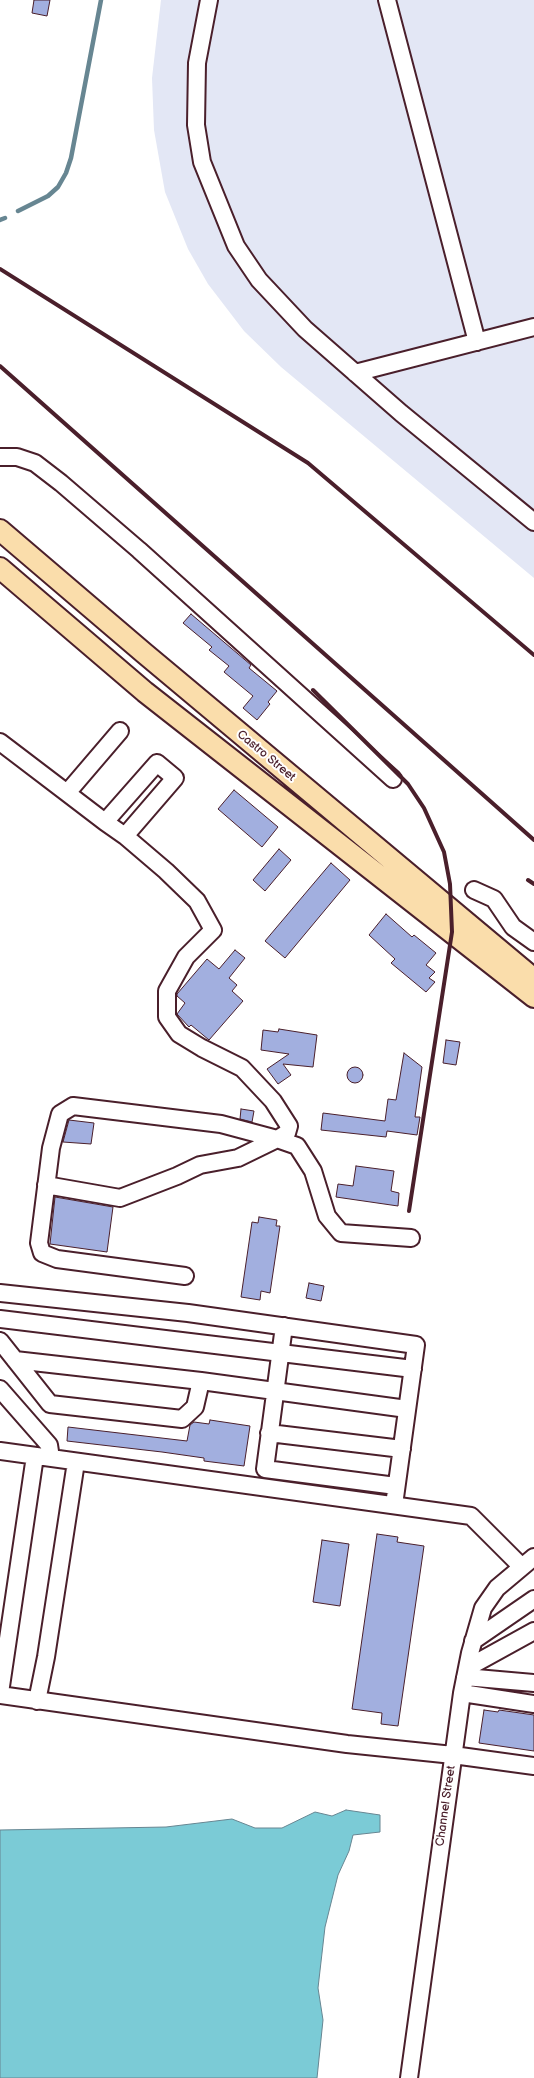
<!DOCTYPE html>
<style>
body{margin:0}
canvas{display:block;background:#fff}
</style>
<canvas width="534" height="2078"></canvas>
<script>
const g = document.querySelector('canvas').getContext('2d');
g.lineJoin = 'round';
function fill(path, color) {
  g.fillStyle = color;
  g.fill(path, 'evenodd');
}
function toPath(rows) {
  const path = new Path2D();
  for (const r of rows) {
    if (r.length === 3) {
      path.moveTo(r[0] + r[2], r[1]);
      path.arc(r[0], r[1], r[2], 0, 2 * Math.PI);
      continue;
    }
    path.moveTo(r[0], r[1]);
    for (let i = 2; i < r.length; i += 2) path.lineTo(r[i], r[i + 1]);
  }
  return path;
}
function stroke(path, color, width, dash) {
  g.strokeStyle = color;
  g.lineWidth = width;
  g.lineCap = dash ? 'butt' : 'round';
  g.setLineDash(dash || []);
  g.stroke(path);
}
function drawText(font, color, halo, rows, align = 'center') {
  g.font = font + ' "Balsamiq Sans",sans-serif';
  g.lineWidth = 4;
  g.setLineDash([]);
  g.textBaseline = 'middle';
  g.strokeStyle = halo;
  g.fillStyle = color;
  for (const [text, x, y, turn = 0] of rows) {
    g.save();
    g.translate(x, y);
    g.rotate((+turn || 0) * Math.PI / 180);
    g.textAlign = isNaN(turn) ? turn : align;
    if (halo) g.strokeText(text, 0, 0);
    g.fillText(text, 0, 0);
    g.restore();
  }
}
fill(toPath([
 [161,0,534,0,534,578,281,367,244,331,208,284,188,249,165,192,154,130,152,78]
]), '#e3e7f5');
const water = toPath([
 [346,1810,380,1815,380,1832,353,1835,349,1851,338,1875,325,1927,318,1988,323,2020,317,2078,0,2078,0,1830,166,1827,232,1819,255,1828,282,1828,315,1812,332,1816,346,1810]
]);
fill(water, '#7bcbd6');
stroke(water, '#678692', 1);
stroke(toPath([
 [18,211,48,196,58,187,66,173,71,158,101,0],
 [0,220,5,218]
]), '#678692', 4.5);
const building = toPath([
 [34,0,50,0,47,16,32,13,34,0],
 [191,614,251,665,249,668,277,691,268,702,270,704,257,720,243,708,253,696,224,672,229,666,209,650,212,647,183,623,191,614],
 [234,790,278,827,262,847,218,809,234,790],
 [279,849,291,860,265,891,253,880,279,849],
 [331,863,350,880,285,958,265,941,331,863],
 [386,914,412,937,414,935,436,953,426,965,435,972,429,978,435,982,426,992,391,963,395,959,369,935,386,914],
 [235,950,245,958,229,978,237,985,232,991,243,1001,209,1040,191,1025,189,1027,177,1014,185,1003,177,996,177,994,207,959,219,969,235,950],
 [279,1029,317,1035,313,1067,283,1064,291,1075,278,1084,267,1069,289,1054,261,1050,263,1030,278,1032,279,1029],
 [446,1040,460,1042,456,1065,443,1063,446,1040],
 [404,1053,422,1067,415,1117,420,1117,417,1135,387,1131,386,1137,321,1130,323,1113,385,1121,388,1099,396,1100,404,1053],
 [355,1075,8],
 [241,1109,254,1111,252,1122,240,1119,241,1109],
 [69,1120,94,1123,91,1144,63,1142,69,1120],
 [356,1166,394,1171,391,1191,399,1193,398,1206,336,1197,338,1184,353,1186,356,1166],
 [55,1197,113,1207,107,1252,50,1244,55,1197],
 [259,1217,277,1220,276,1226,280,1226,270,1293,261,1291,260,1300,241,1297,252,1222,258,1223,259,1217],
 [309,1283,324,1286,321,1301,306,1298,309,1283],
 [210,1420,250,1426,244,1466,204,1461,204,1458,162,1452,67,1441,68,1427,187,1441,190,1425,194,1422,209,1424,210,1420],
 [377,1534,398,1537,397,1542,424,1546,398,1726,381,1724,382,1713,352,1709,377,1534],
 [322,1540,349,1544,340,1606,313,1602,322,1540],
 [484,1710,498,1712,499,1710,534,1715,534,1751,479,1743,484,1710]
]);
fill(building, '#a2afdf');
stroke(building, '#4a1f2b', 1);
const minor = toPath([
 [209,0,197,63,196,125,202,162,236,246,259,280,305,329,401,413,534,522],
 [387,0,477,342],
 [355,373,534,327],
 [0,457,17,457,35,463,61,483,139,550,393,779],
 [0,742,67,793,105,822,125,836,175,778,157,763,105,822],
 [67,793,120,731],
 [125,836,166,871,197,901,213,930,186,957,167,991,167,1017,179,1034,202,1048,242,1068,273,1101,289,1126,287,1133,277,1139,221,1124,73,1106,60,1114,51,1148,39,1243,42,1253,57,1259,185,1276],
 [474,890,494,899,513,927,534,942],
 [46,1185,120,1198,177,1176,200,1165,238,1158,277,1139,297,1146,313,1171,327,1216,341,1233,411,1238],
 [0,1293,188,1313,416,1345,394,1505],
 [0,1319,413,1369],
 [284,1326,265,1469,396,1486],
 [0,1341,50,1404,182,1419,195,1407,201,1381,407,1409],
 [15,1360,201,1381],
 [0,1389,49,1445,51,1458],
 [269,1433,402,1449],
 [0,1451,471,1516,521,1566],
 [473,1641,534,1599],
 [467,1668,534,1631],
 [465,1677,534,1683],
 [0,1693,35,1456],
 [462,1693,534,1704],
 [0,1695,347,1744,453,1755,534,1766],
 [37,1701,46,1657,76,1462],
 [409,2078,462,1693,470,1653,483,1608,497,1588,534,1557]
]);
const major = toPath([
 [0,530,144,653,534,979],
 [0,568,145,692,534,997]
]);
stroke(minor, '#4a1f2b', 20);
stroke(major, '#4a1f2b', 24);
stroke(minor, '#fff', 16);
stroke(major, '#faddab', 20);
stroke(toPath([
 [0,269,308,463,534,655],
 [0,366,534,840],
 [313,690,408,784,424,808,444,852,450,884,452,932,409,1211],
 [528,880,534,884]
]), '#4a1f2b', 4);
drawText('12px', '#4a1f2b', '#fff', [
 ["Castro Street",266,756,40],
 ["Channel Street",446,1806,-82]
]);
</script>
